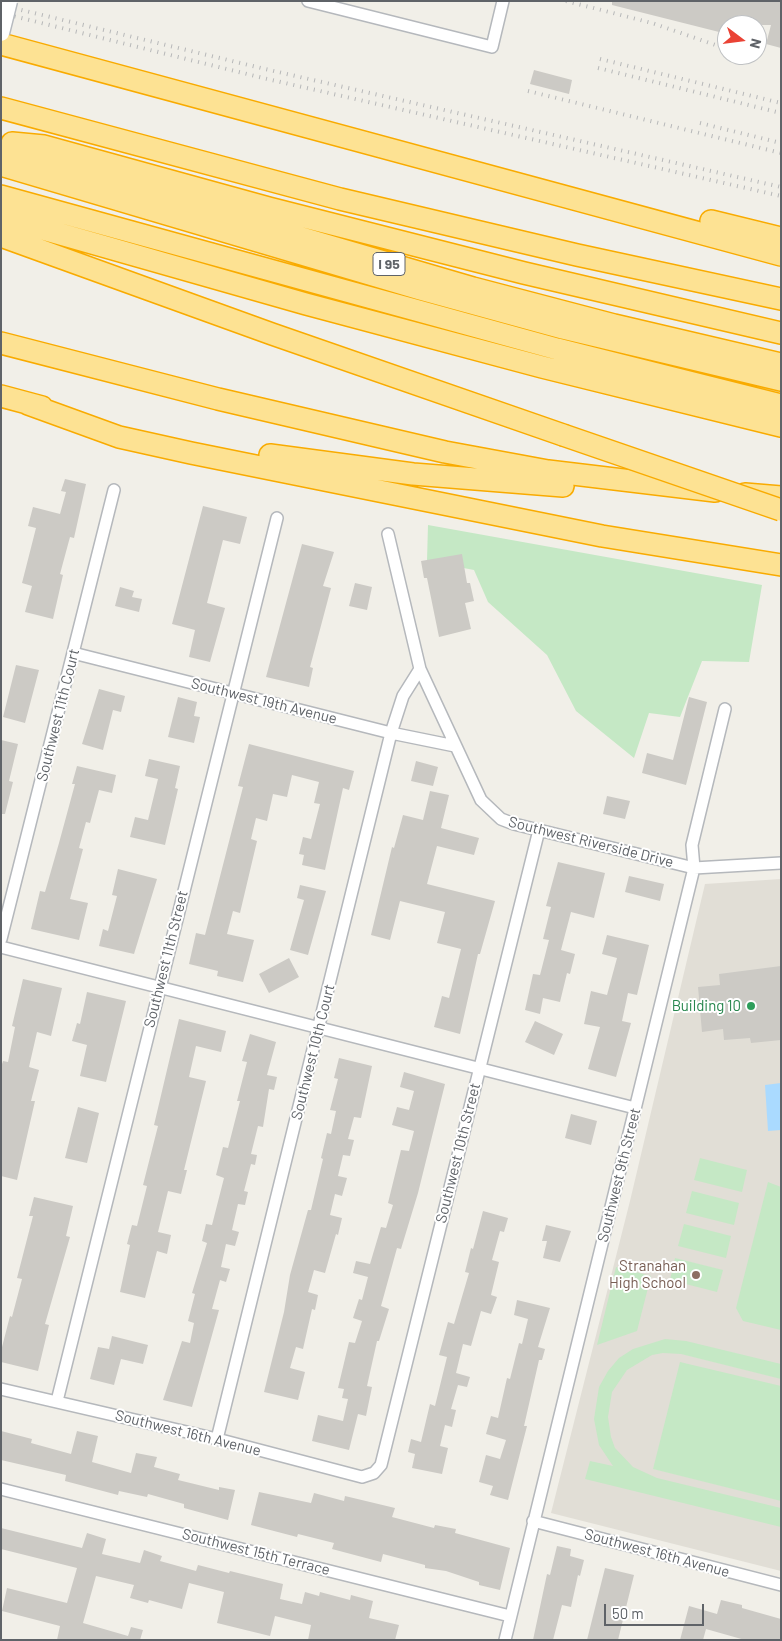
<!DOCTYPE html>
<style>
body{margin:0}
#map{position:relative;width:782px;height:1641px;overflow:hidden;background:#f1efe8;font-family:Barlow,sans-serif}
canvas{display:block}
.frame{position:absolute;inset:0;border:2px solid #5f6368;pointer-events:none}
.north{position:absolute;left:717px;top:15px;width:50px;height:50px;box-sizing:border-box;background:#fff;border:1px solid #bfc1c3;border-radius:50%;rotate:105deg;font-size:14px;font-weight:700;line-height:20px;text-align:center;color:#5f6368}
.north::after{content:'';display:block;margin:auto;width:18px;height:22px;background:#ea4335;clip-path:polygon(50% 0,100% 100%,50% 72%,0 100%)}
.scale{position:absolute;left:604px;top:1604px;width:100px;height:22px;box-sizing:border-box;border:2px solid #5f6368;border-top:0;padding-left:6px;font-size:15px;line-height:18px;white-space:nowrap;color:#5f6368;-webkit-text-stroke:4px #fff;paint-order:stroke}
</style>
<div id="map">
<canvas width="782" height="1641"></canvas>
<div class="frame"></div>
<div class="north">N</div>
<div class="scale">50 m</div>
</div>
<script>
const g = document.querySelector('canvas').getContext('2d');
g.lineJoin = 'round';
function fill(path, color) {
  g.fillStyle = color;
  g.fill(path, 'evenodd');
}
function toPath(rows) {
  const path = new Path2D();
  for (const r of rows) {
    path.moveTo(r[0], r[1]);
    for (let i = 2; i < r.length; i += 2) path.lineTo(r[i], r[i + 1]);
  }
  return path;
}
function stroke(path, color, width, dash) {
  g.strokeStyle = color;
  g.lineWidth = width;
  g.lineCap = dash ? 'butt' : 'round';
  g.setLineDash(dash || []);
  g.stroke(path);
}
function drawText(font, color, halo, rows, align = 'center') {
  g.font = font + ' Barlow,sans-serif';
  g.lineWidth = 4;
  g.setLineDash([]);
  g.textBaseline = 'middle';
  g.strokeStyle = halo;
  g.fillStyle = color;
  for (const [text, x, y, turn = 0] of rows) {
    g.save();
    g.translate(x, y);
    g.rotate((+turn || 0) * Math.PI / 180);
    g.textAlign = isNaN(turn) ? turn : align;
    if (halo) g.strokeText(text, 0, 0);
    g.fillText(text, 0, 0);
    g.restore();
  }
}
fill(toPath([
 [781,879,781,1571,551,1513,630,1201,705,884]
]), '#e1ded6');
fill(toPath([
 [428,525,762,585,749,662,702,661,680,717,649,713,634,758,576,711,547,655,488,602,474,570,427,561],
 [700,1158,747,1170,742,1192,694,1180],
 [768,1182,781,1187,781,1330,743,1321,736,1308],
 [692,1191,739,1203,734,1225,686,1213],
 [684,1224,731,1236,726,1258,678,1246],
 [675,1258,723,1270,717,1292,670,1280],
 [616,1267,651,1276,637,1331,597,1345],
 [665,1339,686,1341,781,1364,781,1379,681,1354,663,1353,652,1355,627,1370,612,1392,608,1417,611,1437,615,1448,633,1467,657,1478,781,1508,781,1527,585,1479,590,1461,613,1466,599,1445,594,1419,599,1387,608,1371,619,1358,633,1349],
 [680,1362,781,1386,781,1501,653,1469]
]), '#c5e8c5');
fill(toPath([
 [781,1083,781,1130,768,1131,765,1085]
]), '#aadaff');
fill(toPath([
 [612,1,781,1,781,48,766,44,771,25,727,25,727,34,612,5],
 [534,70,572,80,569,94,530,84],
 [65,479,86,484,74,538,70,537,60,574,63,575,53,619,25,612,32,586,22,583,36,528,28,526,33,507,60,514,66,492,61,491],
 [203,506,247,517,240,544,223,540,207,603,225,608,210,662,189,657,195,630,172,624],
 [302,544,334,552,323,586,331,588,310,667,313,668,309,687,266,677],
 [462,554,467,583,470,583,474,601,465,603,471,629,439,637,427,578,424,578,421,561],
 [355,583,372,587,367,610,349,606],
 [120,587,134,591,132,597,142,599,139,612,115,606],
 [16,665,39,670,25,723,3,717],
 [99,689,125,696,121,712,113,710,103,750,82,744],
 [178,697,197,702,194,716,200,717,194,743,168,737],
 [689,697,707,702,686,785,642,773,647,753,673,760],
 [1,740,18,744,9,781,13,782,5,814,1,814],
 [249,744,354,771,349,790,343,788,325,870,302,865,304,855,299,854,303,837,311,839,320,804,314,803,319,782,292,775,287,797,273,794,267,821,256,818,251,839,257,841,240,913,233,911,227,934,254,940,243,982,217,976,218,971,189,964,196,933,205,935,243,787,238,786],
 [149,759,180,766,175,788,178,789,165,845,130,837,135,817,148,820,158,779,145,776],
 [416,761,438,767,433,786,411,781],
 [77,766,116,775,112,793,99,790,90,823,86,822,79,848,83,849,70,899,88,903,79,940,31,929,40,891,45,892,59,843,75,784,72,784],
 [430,791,449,795,441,828,479,838,474,855,437,846,427,884,495,901,480,954,478,954,460,1034,434,1027,442,996,449,998,461,949,437,943,445,912,400,901,390,940,371,935,392,847,394,848,403,815,423,820],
 [607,796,630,801,625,819,603,814],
 [558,862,605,873,594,918,571,912,561,950,575,954,570,974,567,973,560,1002,543,998,540,1014,525,1010,533,974,540,975,549,940,543,939,551,907,546,906],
 [118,869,157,879,134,954,99,946,103,929,108,931,117,896,112,895],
 [629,876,664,884,660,901,625,892],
 [300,885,326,891,308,955,290,950,304,900,297,898],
 [607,935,649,945,637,995,628,993,622,1021,631,1023,616,1077,588,1069,600,1027,584,1024,591,991,607,995,617,958,602,954],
 [289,958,299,977,269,993,259,974],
 [781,966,781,1040,751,1043,750,1038,724,1040,723,1029,702,1032,698,987,720,985,719,974],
 [23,979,62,988,51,1036,37,1032,29,1067,39,1070,31,1101,35,1101,17,1180,1,1176,1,1067,3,1061,8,1062,15,1027,12,1026],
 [87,992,126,1001,106,1082,80,1076,87,1045,72,1041,77,1023,80,1024],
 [179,1019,226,1031,221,1052,196,1046,189,1077,206,1081,184,1170,187,1170,181,1194,168,1191,158,1232,171,1235,167,1254,157,1251,145,1298,120,1292,130,1245,127,1244,132,1225,137,1226,147,1186,143,1185,158,1126,154,1125],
 [535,1021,563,1034,554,1055,525,1042],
 [250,1034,276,1042,267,1075,277,1077,274,1090,269,1089,263,1127,258,1126,251,1154,257,1155,255,1165,251,1164,244,1191,248,1192,245,1205,238,1204,232,1230,239,1232,235,1246,226,1244,221,1267,230,1269,226,1282,220,1280,212,1309,219,1310,192,1407,163,1400,182,1341,190,1343,194,1323,188,1321,195,1294,192,1293,207,1243,202,1241,206,1224,212,1225,224,1178,216,1175,223,1147,228,1148,240,1101,237,1101,247,1062,242,1061],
 [339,1058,372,1066,361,1118,354,1117,348,1139,354,1140,350,1156,343,1155,338,1176,347,1178,342,1196,335,1194,330,1215,342,1218,338,1235,336,1234,325,1273,314,1270,308,1292,318,1295,315,1310,312,1309,303,1349,296,1347,290,1368,305,1372,298,1400,264,1392,284,1312,290,1275,308,1210,311,1210,323,1159,321,1158,327,1133,331,1134,336,1111,330,1110,338,1079,334,1078],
 [404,1072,445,1084,418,1193,401,1249,397,1248,381,1306,389,1309,379,1341,377,1341,367,1386,372,1387,366,1416,358,1414,349,1450,312,1441,318,1415,343,1421,348,1399,342,1398,344,1389,338,1388,349,1342,355,1343,362,1321,353,1318,359,1299,362,1300,368,1277,353,1273,356,1261,370,1264,381,1227,386,1228,393,1205,388,1203,401,1150,409,1151,414,1131,392,1125,397,1107,409,1110,414,1091,400,1087],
 [78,1107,99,1113,87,1163,65,1158],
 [571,1114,597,1121,591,1145,565,1138],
 [34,1197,73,1206,66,1236,70,1237,45,1324,49,1325,38,1371,1,1362,1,1351,10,1316,12,1317,22,1279,17,1278,33,1216,29,1216],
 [483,1211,508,1218,504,1232,500,1231,492,1260,499,1262,491,1295,497,1297,491,1314,481,1311,471,1346,463,1344,456,1373,470,1377,467,1387,458,1385,451,1409,456,1410,452,1427,445,1425,440,1446,448,1448,442,1474,412,1468,415,1454,408,1452,411,1439,421,1442,430,1404,435,1406,447,1357,439,1355,448,1322,454,1324,469,1273,465,1272,471,1248,473,1249],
 [546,1225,571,1231,560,1262,543,1258,547,1241,542,1241],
 [517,1300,550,1308,538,1347,545,1349,542,1360,539,1360,524,1426,527,1426,508,1500,490,1495,493,1486,479,1482,486,1455,500,1459,506,1440,486,1434,491,1416,498,1418,507,1378,510,1379,519,1343,522,1344,528,1319,514,1315],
 [112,1336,148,1345,143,1364,121,1359,114,1385,90,1379,98,1347,109,1349],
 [1,1431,32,1439,31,1443,71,1454,77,1431,98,1436,92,1462,131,1473,136,1453,157,1457,154,1467,180,1474,178,1480,219,1490,219,1487,235,1490,228,1520,184,1508,184,1504,148,1494,147,1497,119,1491,118,1495,65,1481,66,1475,1,1460],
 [259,1492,311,1503,314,1493,344,1501,345,1496,395,1508,392,1517,434,1528,435,1525,456,1529,455,1533,510,1548,500,1590,479,1585,479,1582,446,1571,425,1568,425,1565,383,1554,381,1562,332,1549,334,1543,298,1534,297,1537,251,1525],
 [1,1528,82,1548,87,1533,106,1539,102,1554,140,1563,144,1550,162,1556,160,1561,196,1571,198,1565,229,1573,230,1571,283,1584,280,1599,302,1604,305,1592,319,1596,320,1592,350,1600,351,1595,373,1601,369,1618,399,1625,395,1640,308,1640,311,1625,275,1616,270,1636,217,1623,224,1592,189,1583,182,1609,149,1600,148,1603,130,1598,134,1585,96,1576,83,1623,128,1636,131,1627,143,1630,140,1640,57,1640,60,1626,2,1611,7,1588,67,1603,77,1568,1,1549],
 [557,1546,571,1549,570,1556,584,1560,580,1576,578,1575,571,1607,562,1605,553,1640,533,1640,547,1574,550,1575],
 [605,1568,634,1575,618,1640,587,1640],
 [721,1600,742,1605,742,1608,781,1619,781,1640,745,1640,706,1629,703,1640,680,1640,689,1606,717,1614]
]), '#cccac5');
const street = toPath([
 [308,1,492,47,503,1],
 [388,534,420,669,481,800,501,819,514,824,694,868,781,863],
 [73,653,391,733,455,746],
 [1,939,114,490],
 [1,947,635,1108],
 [1,1389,217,1439,362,1477,374,1473,381,1465,539,830],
 [57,1401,277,518],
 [217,1439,391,733,403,696,420,669],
 [1,1489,510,1616],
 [533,1521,781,1585],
 [505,1640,694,868,692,845,725,709]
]);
const highway = toPath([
 [1,44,781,255],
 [1,108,340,199,577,255,781,299],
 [12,143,44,146,269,208,524,273,781,333],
 [1,150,473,288,614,325,781,364],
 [1,165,420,289,563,328,781,380],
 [1,196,557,349,781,405],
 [1,217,306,304,542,367,781,426],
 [711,221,781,238],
 [1,236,272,334,563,435],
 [1,343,218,399,445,452,548,471,715,491],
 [1,396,42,407],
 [28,404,119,437,191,453,602,536,781,565],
 [270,455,413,474,563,486],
 [745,494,781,497]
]);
stroke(street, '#b5b8bc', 14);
stroke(highway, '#f9ab00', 24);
stroke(street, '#fff', 11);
stroke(highway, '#fde293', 21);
stroke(toPath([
 [566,1,652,23,727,49],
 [1,5,265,69,781,187],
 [1,13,263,78,781,196],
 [600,59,781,103],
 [598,68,781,113],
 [528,91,781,153],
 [700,123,781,143]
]), '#b6b7b8', 4, [1, 6]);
const secondaryBridge = toPath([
 [1,33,9,1]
]);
const highwayBridge = toPath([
 [563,435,781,510]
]);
stroke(secondaryBridge, '#b6babf', 19, []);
stroke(highwayBridge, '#f9ab00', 24, []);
stroke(secondaryBridge, '#fff', 16);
stroke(highwayBridge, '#fde293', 21);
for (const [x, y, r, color] of [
 [751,1006,5,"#2e9e5b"],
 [696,1275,5,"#8d6e63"]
]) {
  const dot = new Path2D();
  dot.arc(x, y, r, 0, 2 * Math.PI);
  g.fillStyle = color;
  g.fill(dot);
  stroke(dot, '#fff', 2);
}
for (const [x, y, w] of [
 [389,264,32]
]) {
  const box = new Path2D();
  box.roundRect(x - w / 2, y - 11.5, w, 23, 4);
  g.fillStyle = '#fff';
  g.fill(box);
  stroke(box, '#5f6368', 1);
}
drawText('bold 14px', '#5f6368', null, [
 ["I 95",389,264]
]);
drawText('15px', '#5f6368', '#fff', [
 ["Southwest 19th Avenue",264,701,14],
 ["Southwest 11th Court",58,715,-76],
 ["Southwest Riverside Drive",591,842,14],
 ["Southwest 11th Street",166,959,-76],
 ["Southwest 10th Court",313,1052,-76],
 ["Southwest 10th Street",458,1153,-76],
 ["Southwest 9th Street",619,1175,-76],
 ["Southwest 16th Avenue",188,1433,14],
 ["Southwest 15th Terrace",256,1552,14],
 ["Southwest 16th Avenue",657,1553,15]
]);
drawText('15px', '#27864d', '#fff', [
 ["Building 10",741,1006]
], 'right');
drawText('15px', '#785e54', '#fff', [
 ["Stranahan",686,1266],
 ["High School",686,1283]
], 'right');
</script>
